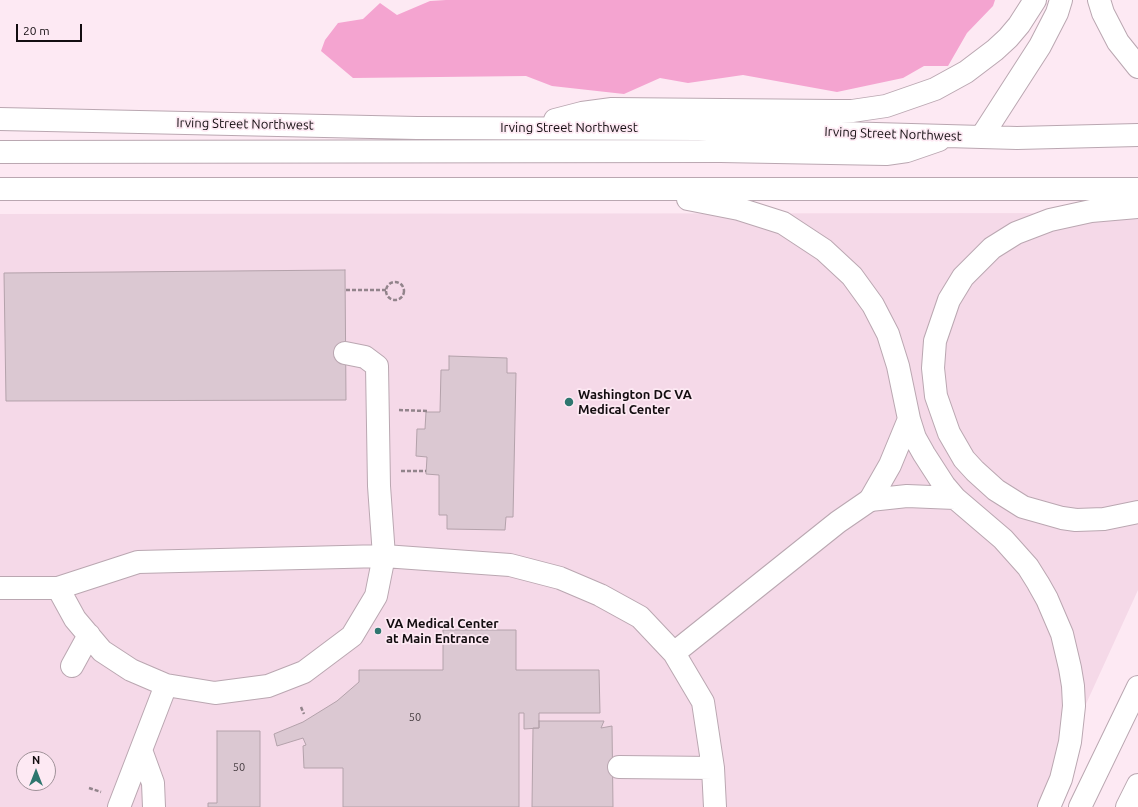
<!DOCTYPE html>
<style>
body{margin:0}
#map{position:relative;width:1138px;height:807px;overflow:hidden;background:#fde9f3;font-family:Ubuntu,sans-serif}
canvas{display:block}
.north{position:absolute;left:16px;top:751px;width:40px;height:40px;box-sizing:border-box;background:#fde9f3;border:1px solid #9f9198;border-radius:50%;rotate:0deg;font-size:11px;font-weight:700;line-height:16px;text-align:center;color:#130d10}
.north::after{content:'';display:block;margin:auto;width:14px;height:18px;background:#2e766f;clip-path:polygon(50% 0,100% 100%,50% 72%,0 100%)}
.scale{position:absolute;left:16px;top:24px;width:66px;height:18px;box-sizing:border-box;border:2px solid #130d10;border-top:0;padding-left:5px;font-size:12px;line-height:14px;white-space:nowrap;color:#130d10;-webkit-text-stroke:3px #fde9f3;paint-order:stroke}
</style>
<div id="map">
<canvas width="1138" height="807"></canvas>
<div class="north">N</div>
<div class="scale">20 m</div>
</div>
<script>
const g = document.querySelector('canvas').getContext('2d');
g.lineJoin = 'round';
function fill(path, color) {
  g.fillStyle = color;
  g.fill(path, 'evenodd');
}
function toPath(rows) {
  const path = new Path2D();
  for (const r of rows) {
    if (r.length === 3) {
      path.moveTo(r[0] + r[2], r[1]);
      path.arc(r[0], r[1], r[2], 0, 2 * Math.PI);
      continue;
    }
    path.moveTo(r[0], r[1]);
    for (let i = 2; i < r.length; i += 2) path.lineTo(r[i], r[i + 1]);
  }
  return path;
}
function stroke(path, color, width, dash) {
  g.strokeStyle = color;
  g.lineWidth = width;
  g.lineCap = dash ? 'butt' : 'round';
  g.setLineDash(dash || []);
  g.stroke(path);
}
function drawText(font, color, halo, rows, align = 'center') {
  g.font = font + ' Ubuntu,sans-serif';
  g.lineWidth = 3.5;
  g.setLineDash([]);
  g.textBaseline = 'middle';
  g.strokeStyle = halo;
  g.fillStyle = color;
  for (const [text, x, y, turn = 0] of rows) {
    g.save();
    g.translate(x, y);
    g.rotate((+turn || 0) * Math.PI / 180);
    g.textAlign = isNaN(turn) ? turn : align;
    if (halo) g.strokeText(text, 0, 0);
    g.fillText(text, 0, 0);
    g.restore();
  }
}
fill(toPath([
 [1138,213,1138,590,1039,807,0,807,0,214],
 [24,759,48,759,48,783,24,783]
]), '#f5d9e8');
fill(toPath([
 [446,0,995,0,993,6,967,33,948,66,924,66,903,78,837,92,743,75,688,83,660,78,624,94,552,86,526,76,353,78,321,51,325,40,338,23,363,19,380,3,397,15,430,1]
]), '#f4a4d0');
const building = toPath([
 [345,270,346,400,6,401,4,273,345,270],
 [449,356,507,358,507,373,516,373,513,517,506,517,505,530,447,529,447,515,439,515,439,475,426,474,427,457,416,456,417,429,425,429,426,412,440,412,441,370,449,370,449,356],
 [443,630,516,630,516,670,599,670,600,713,539,713,539,728,524,729,524,713,519,713,519,807,343,807,343,768,304,768,303,746,306,745,303,738,277,746,274,734,303,722,337,701,359,682,359,670,443,670,443,630],
 [539,721,604,721,601,728,612,726,613,807,532,807,533,728,539,728,539,721],
 [217,731,260,731,260,807,208,807,208,803,217,803,217,731]
]);
fill(building, '#dbc8d2');
stroke(building, '#b4a2ab', 1);
const minor = toPath([
 [0,588,58,588,138,562,384,556,510,565,560,578,600,595,640,617,674,653,703,702,713,768,715,807],
 [58,588,75,619,102,651,131,670,166,685,215,693,268,686,304,672,352,636,376,596,384,556,379,486,377,366,365,357,345,353],
 [674,653,838,522,870,500],
 [72,666,89,635],
 [141,750,153,783,154,807],
 [619,767,713,768],
 [119,807,166,685]
]);
const major = toPath([
 [1099,0,1103,13,1118,42,1138,67],
 [0,119,417,128,699,129,1017,138,1138,135],
 [555,120,582,113,612,109,834,111,852,111,886,106,935,89,966,72,995,50,1008,38,1019,25,1035,0],
 [982,136,1040,46,1057,13,1061,0],
 [0,152,720,151,886,154,907,151,939,140],
 [0,189,1138,189],
 [688,199,739,209,783,223,824,250,852,276,873,305,888,334,898,366,909,419,915,438,924,454,944,485,955,498,1003,539,1028,567,1038,583,1047,599,1062,634,1070,668,1073,686,1074,706,1070,742,1061,779,1049,807],
 [1138,207,1091,211,1050,220,1016,233,992,248,963,277,949,300,935,341,933,368,936,396,949,433,964,459,975,471,996,490,1023,507,1062,518,1076,520,1104,519,1138,512],
 [870,500,890,465,909,419],
 [870,500,907,496,955,498],
 [1080,807,1138,687],
 [1127,807,1138,785]
]);
stroke(minor, '#baa7b1', 24);
stroke(major, '#baa7b1', 24);
stroke(toPath([
 [395,291,9],
 [346,290,386,290],
 [399,410,427,411],
 [401,471,426,471],
 [301,707,304,714],
 [89,788,101,792]
]), '#92848b', 2.5, [4, 2]);
stroke(minor, '#fff', 22);
stroke(major, '#fff', 22);
for (const [x, y, r, color] of [
 [569,402,5,"#2e766f"],
 [378,631,4,"#2e766f"]
]) {
  const dot = new Path2D();
  dot.arc(x, y, r, 0, 2 * Math.PI);
  g.fillStyle = color;
  g.fill(dot);
  stroke(dot, '#fde9f3', 1.5);
}
drawText('11px', '#453c40', null, [
 ["50",415,717],
 ["50",239,767]
]);
drawText('13px', '#130d10', '#fde9f3', [
 ["Irving Street Northwest",245,124,1],
 ["Irving Street Northwest",569,128],
 ["Irving Street Northwest",893,134,2]
]);
drawText('bold 13px', '#130d10', '#fde9f3', [
 ["Washington DC VA",578,395],
 ["Medical Center",578,410],
 ["VA Medical Center",386,624],
 ["at Main Entrance",386,639]
], 'left');
</script>
